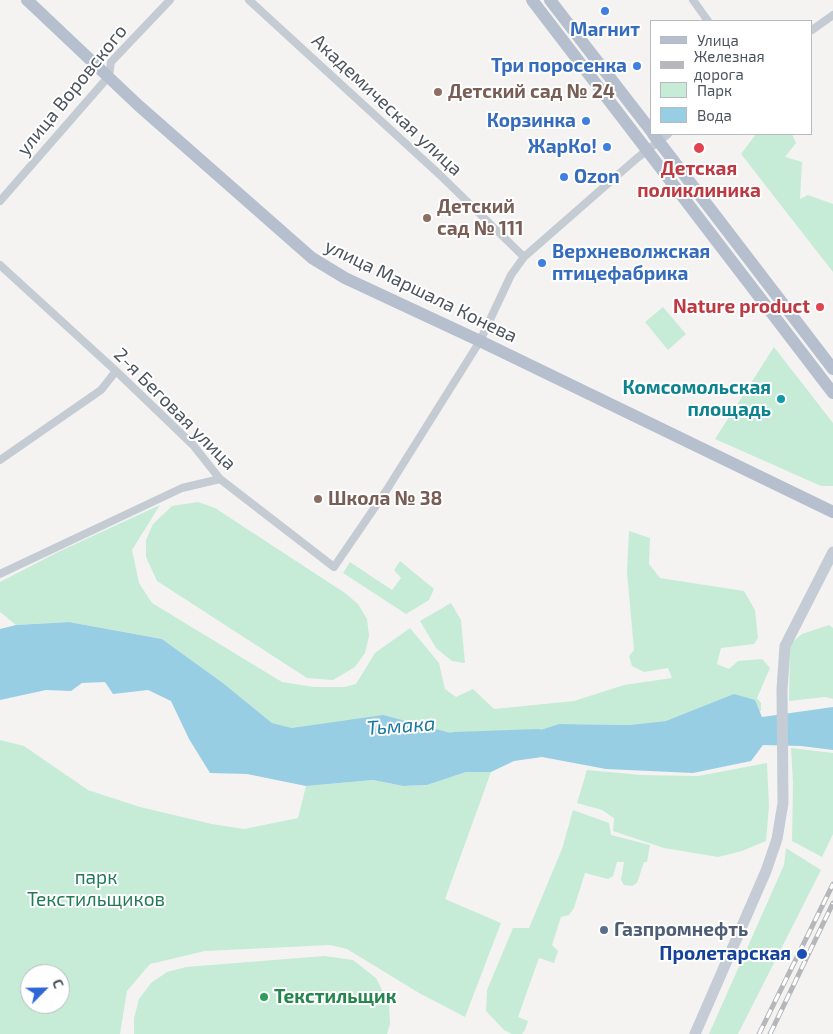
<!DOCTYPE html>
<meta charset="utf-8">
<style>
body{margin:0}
#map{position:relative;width:833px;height:1034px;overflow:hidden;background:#f4f3f2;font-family:"Exo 2",sans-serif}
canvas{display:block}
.legend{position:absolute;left:650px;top:20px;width:162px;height:115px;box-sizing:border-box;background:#fff;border:1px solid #b7bbbf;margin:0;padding:6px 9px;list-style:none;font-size:15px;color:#4c545e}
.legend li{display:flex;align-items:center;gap:10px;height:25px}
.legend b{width:25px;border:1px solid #b7bbbf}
.north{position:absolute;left:20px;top:964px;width:50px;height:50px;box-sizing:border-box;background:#fff;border:1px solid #b7bbbf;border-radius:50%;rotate:67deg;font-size:14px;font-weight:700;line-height:20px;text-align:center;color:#4c545e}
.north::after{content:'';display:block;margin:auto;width:18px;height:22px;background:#2d67d3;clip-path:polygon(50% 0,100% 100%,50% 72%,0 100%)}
</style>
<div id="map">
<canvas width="833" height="1034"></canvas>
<ul class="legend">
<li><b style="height:6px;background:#b5bfcd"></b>Улица</li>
<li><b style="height:6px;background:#b5b7bb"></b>Железная дорога</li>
<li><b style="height:14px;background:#c6ecd8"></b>Парк</li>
<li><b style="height:14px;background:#98cee4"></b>Вода</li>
</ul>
<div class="north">С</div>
</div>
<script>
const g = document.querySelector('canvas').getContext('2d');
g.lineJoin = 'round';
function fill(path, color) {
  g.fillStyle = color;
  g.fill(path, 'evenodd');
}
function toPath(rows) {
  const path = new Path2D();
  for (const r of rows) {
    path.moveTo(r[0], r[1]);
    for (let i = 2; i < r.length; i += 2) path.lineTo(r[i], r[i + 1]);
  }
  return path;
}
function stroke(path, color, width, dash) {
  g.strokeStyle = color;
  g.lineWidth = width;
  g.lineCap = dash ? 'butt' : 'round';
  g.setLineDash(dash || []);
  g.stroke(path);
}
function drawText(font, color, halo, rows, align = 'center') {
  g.font = font + ' "Exo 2",sans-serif';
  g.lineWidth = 4;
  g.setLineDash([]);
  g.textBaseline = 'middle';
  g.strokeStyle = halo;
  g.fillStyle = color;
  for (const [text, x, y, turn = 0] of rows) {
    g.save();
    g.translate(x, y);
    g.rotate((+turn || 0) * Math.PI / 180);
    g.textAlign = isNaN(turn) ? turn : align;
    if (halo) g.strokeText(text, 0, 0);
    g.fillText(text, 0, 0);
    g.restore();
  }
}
fill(toPath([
 [756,134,792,134,796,143,785,157,802,162,800,199,808,195,833,204,833,272,741,154],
 [663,307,686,334,668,350,645,322],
 [774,347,833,423,833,486,821,486,715,439],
 [198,502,215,508,345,593,358,604,367,619,369,636,365,653,355,667,333,680,307,678,157,581,146,557,146,540,153,524,172,506],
 [160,505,132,550,139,583,152,603,282,682,314,687,344,687,356,684,375,653,410,628,439,663,445,689,456,697,473,689,494,709,574,701,624,685,672,678,668,668,644,672,632,666,629,656,634,650,627,572,629,531,650,538,649,564,660,578,744,591,755,610,758,638,754,644,721,648,717,664,729,669,738,661,762,659,770,668,757,698,761,703,761,711,682,728,666,721,629,725,559,724,512,739,477,740,431,729,292,728,272,723,223,683,162,639,69,622,16,625,0,612,0,582,58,552],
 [400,561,434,589,429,600,406,614,343,573,350,562,392,590,401,578,394,570],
 [451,603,461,620,465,663,452,661,436,648,420,621],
 [829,625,833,628,833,699,825,697,789,701,790,644,802,634],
 [0,740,24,746,88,790,140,807,212,824,244,829,298,818,306,786,373,780,403,786,427,785,466,772,491,772,445,899,501,923,465,1017,419,993,347,949,330,945,205,951,150,964,127,991,120,1034,0,1034],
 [30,974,60,974,60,1004,30,1004],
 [791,748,833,753,833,834,822,857,792,841,793,782],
 [767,763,769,806,766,841,742,851,718,857,664,848,613,831,614,818,602,810,577,803,587,770,641,775,698,776],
 [573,810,609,823,611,835,650,845,647,862,644,862,637,883,632,886,624,885,621,880,624,862,617,862,613,876,608,879,585,873,574,908,569,915,561,917,552,945,558,951,554,963,539,958,518,1017,528,1021,525,1030,522,1034,512,1034,504,1030,486,1011,487,990,513,928,529,928,562,849],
 [786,848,821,870,738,1034,709,1034,784,865],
 [324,956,353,960,376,978,389,1004,390,1024,387,1034,134,1034,134,1018,139,999,151,983,167,972,186,967]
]), '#c6ecd8');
fill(toPath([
 [69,622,162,639,223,683,272,723,292,728,383,715,477,740,512,739,559,724,629,725,666,721,734,694,755,700,762,717,833,707,833,750,801,746,763,745,751,761,693,773,606,769,542,757,514,761,491,772,466,772,427,785,403,786,373,780,306,786,247,774,210,773,189,739,171,701,148,690,113,694,105,682,82,683,71,691,46,690,0,700,0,629,16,625]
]), '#98cee4');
stroke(toPath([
 [454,741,538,738]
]), '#98cee4', 18);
stroke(toPath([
 [249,0,440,175,524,257],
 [693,0,708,21],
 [812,30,833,15],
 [0,201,109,76,111,62,170,0],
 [0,265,116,371,193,445,220,479,334,567,386,491,480,341,511,275,524,257,636,159,668,134],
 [0,460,101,390,116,371],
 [0,574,182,488,220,479]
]), '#c5cbd2', 8);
stroke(toPath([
 [695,1034,766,871,777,839,783,803,782,689,785,646,833,552]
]), '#c5ccd6', 11);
stroke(toPath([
 [27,0,138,105,312,258,345,278,480,341,833,512],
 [532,0,833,393],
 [550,0,652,132],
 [653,134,833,369]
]), '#b5bfcd', 12);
const rail = toPath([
 [759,1034,833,884],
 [770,1034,833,903]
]);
stroke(rail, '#b5b7bb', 5);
stroke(rail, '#fff', 3, [9]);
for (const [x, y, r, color] of [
 [605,11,5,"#3f7fe0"],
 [637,66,5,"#3f7fe0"],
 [438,92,5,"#8d6e63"],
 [586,121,5,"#3f7fe0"],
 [607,147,5,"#3f7fe0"],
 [699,148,6,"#e0444e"],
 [564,177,5,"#3f7fe0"],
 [427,218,5,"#8d6e63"],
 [542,263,5,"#3f7fe0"],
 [820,307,5,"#e0444e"],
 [781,399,5,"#0f9aa8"],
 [318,499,5,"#8d6e63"],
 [604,930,5,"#5c6f8a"],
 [802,954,6,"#1a4fb4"],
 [264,997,5,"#2e9e5b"]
]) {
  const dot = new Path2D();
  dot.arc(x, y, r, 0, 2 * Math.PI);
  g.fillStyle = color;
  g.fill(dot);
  stroke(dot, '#fff', 2);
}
drawText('bold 19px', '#366cbe', '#fff', [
 ["Магнит",605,30,"center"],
 ["Три поросенка",627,66],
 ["Корзинка",576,121],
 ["ЖарКо!",597,147],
 ["Ozon",574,177,"left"],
 ["Верхневолжская",552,252,"left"],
 ["птицефабрика",552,274,"left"]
], 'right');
drawText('19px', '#4c545e', '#fff', [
 ["улица Воровского",72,90,-51],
 ["Академическая улица",387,105,43],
 ["улица Маршала Конева",421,291,26],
 ["2-я Беговая улица",175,409,45]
]);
drawText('bold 19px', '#785e54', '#fff', [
 ["Детский сад № 24",448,92],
 ["Детский",437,207],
 ["сад № 111",437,229],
 ["Школа № 38",328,499]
], 'left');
drawText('bold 19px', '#be3a42', '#fff', [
 ["Детская",699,169],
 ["поликлиника",699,191],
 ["Nature product",810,307,"right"]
]);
drawText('bold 19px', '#0d838f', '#fff', [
 ["Комсомольская",771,388],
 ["площадь",771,410]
], 'right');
drawText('19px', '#227a56', '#fff', [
 ["парк",96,878],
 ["Текстильщиков",96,900]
]);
drawText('bold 19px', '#4e5e75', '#fff', [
 ["Газпромнефть",614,930]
], 'left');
drawText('bold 19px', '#164399', '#fff', [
 ["Пролетарская",791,954]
], 'right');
drawText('bold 19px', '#27864d', '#fff', [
 ["Текстильщик",274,997]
], 'left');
drawText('italic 20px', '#1c79a1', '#fff', [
 ["Тьмака",401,726,-4]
]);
</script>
